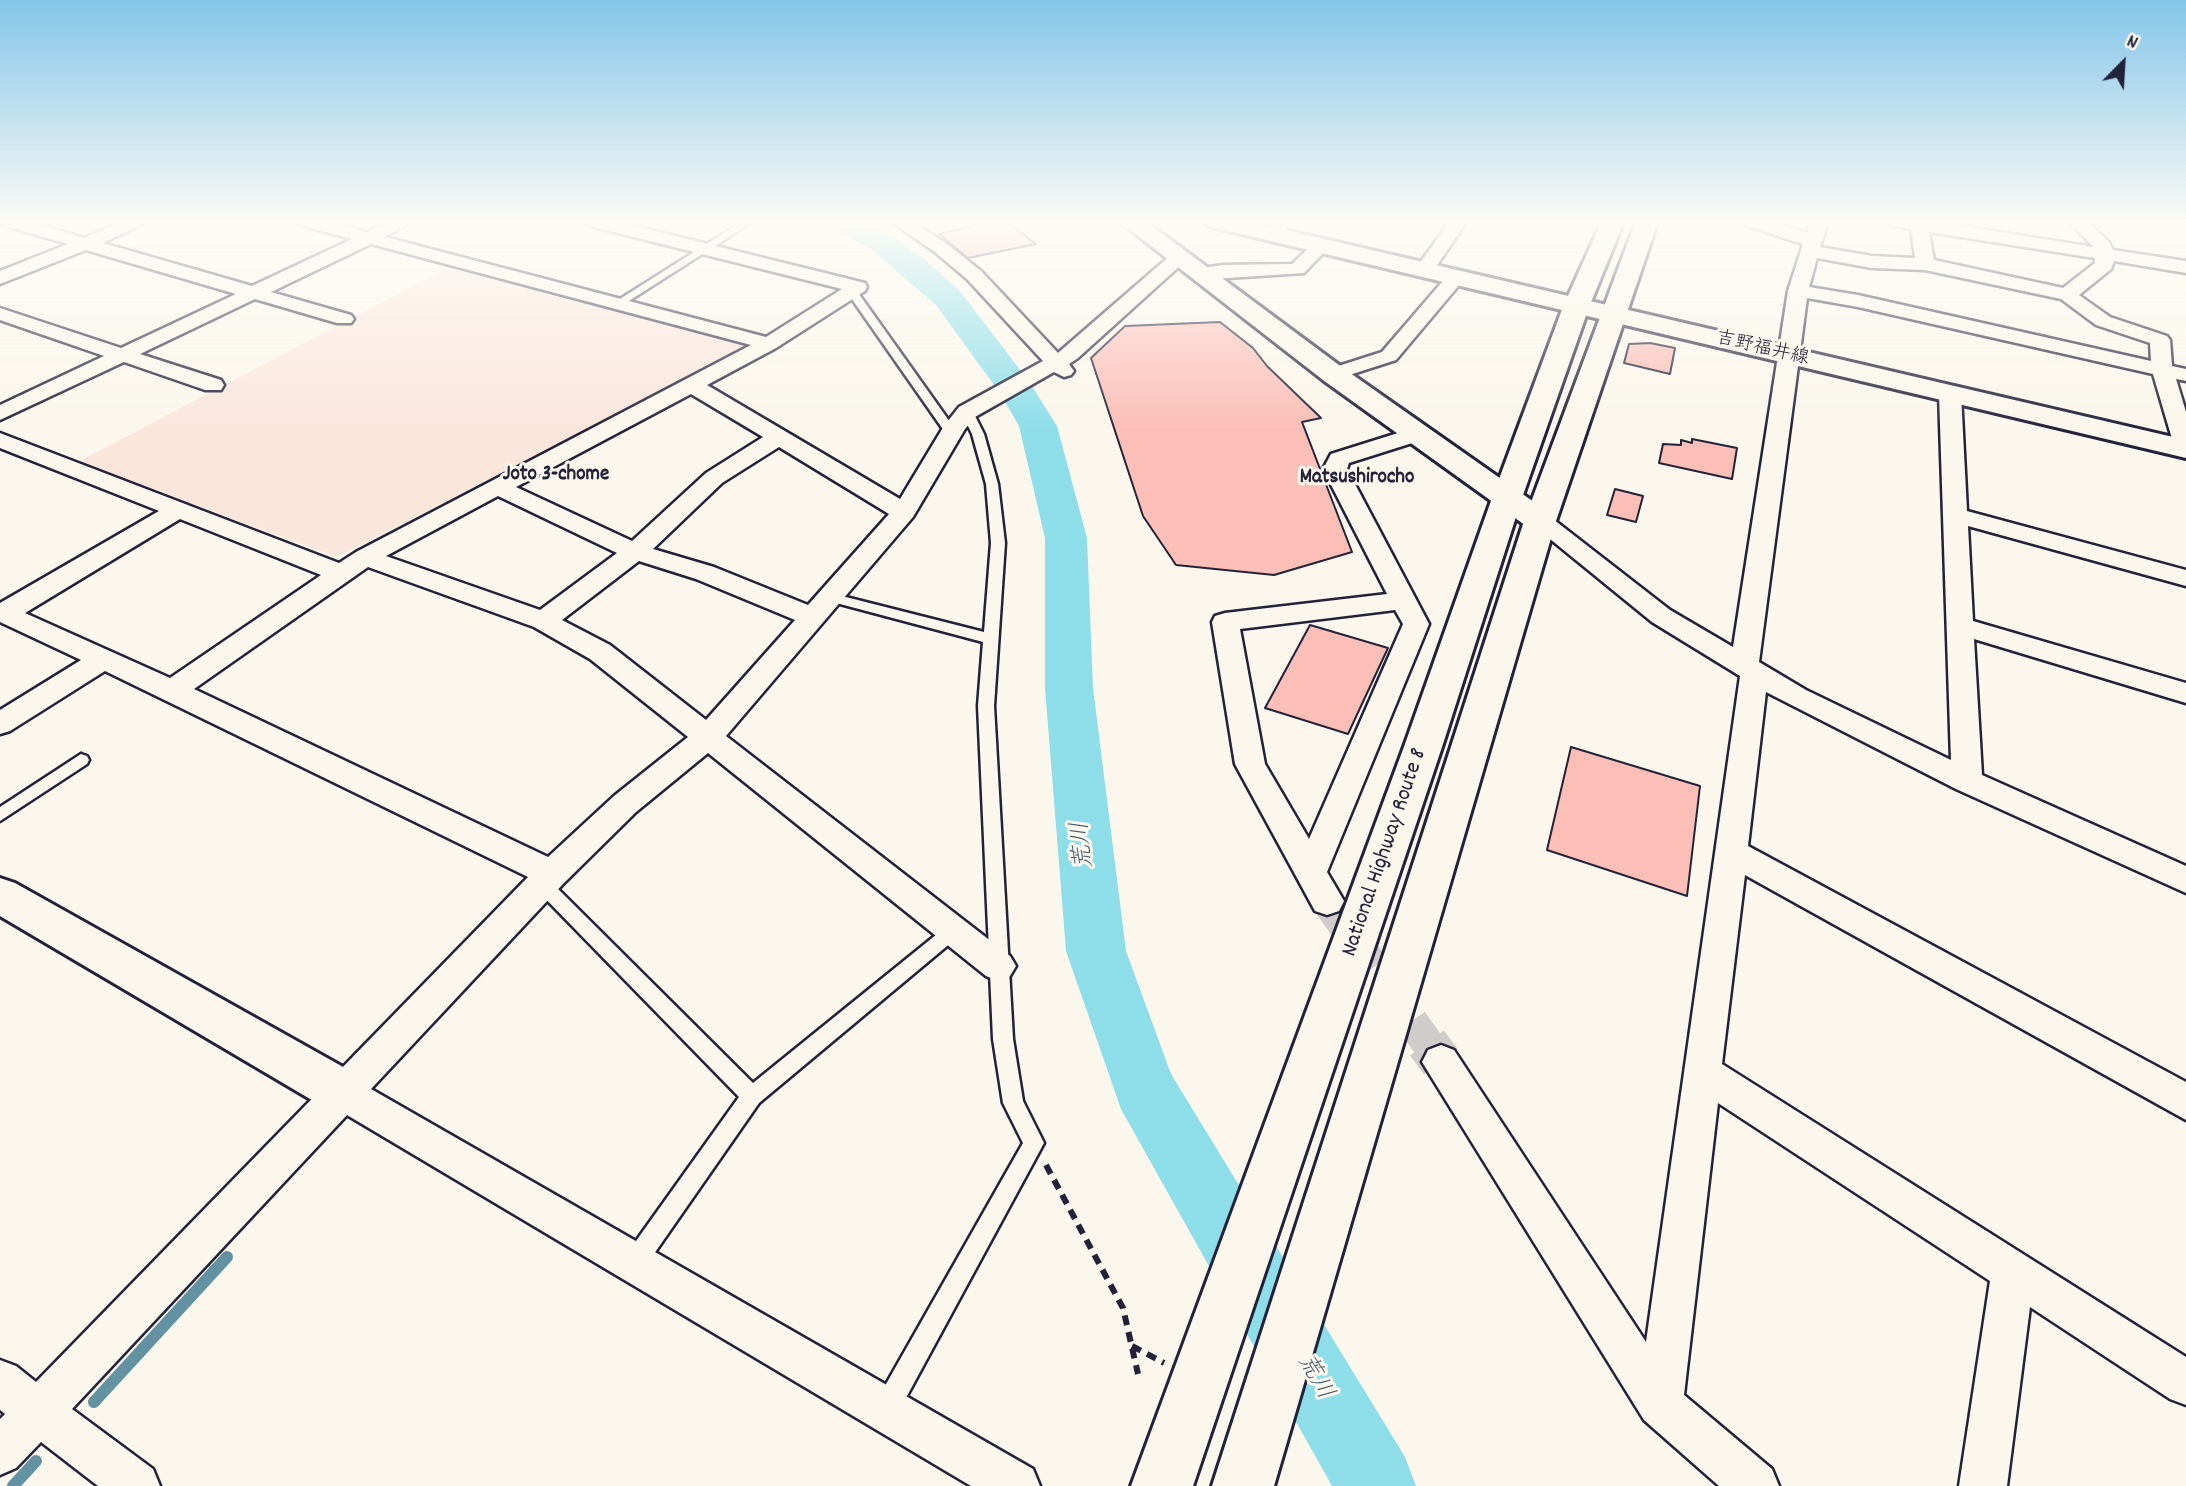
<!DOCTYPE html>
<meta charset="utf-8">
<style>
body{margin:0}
#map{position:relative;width:2186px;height:1486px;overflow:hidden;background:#fbf7ec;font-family:Dekko,sans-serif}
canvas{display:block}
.north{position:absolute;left:2088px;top:28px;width:70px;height:70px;-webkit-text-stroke:5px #fbf7ec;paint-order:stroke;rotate:24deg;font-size:19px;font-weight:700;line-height:28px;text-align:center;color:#22223b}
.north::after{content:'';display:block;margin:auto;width:24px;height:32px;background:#22223b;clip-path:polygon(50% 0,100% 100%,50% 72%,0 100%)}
</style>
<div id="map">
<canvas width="2186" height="1486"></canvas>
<div class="north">N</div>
</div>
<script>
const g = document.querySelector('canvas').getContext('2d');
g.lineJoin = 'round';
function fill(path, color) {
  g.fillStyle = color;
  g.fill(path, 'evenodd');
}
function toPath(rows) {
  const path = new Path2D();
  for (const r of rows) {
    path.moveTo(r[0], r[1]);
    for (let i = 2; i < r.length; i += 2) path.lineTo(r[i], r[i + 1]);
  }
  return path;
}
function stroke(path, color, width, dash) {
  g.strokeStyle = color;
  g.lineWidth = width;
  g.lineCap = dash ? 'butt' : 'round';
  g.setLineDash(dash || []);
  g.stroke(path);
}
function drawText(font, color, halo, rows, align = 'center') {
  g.font = font + ' Dekko,"Klee One",sans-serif';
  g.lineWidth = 6;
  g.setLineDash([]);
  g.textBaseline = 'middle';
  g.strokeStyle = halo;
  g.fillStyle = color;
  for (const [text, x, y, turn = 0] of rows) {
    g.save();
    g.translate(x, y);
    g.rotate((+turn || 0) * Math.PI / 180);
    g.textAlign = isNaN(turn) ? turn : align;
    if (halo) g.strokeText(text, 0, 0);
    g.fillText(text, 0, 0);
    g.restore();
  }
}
fill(toPath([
 [451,266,745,343,743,350,337,557,78,462]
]), '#fbe6dc');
stroke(toPath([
 [94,1402,227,1257],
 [13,1486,36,1461]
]), '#6393a3', 12);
fill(toPath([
 [825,221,864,221,893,237,925,260,960,291,1030,383,1057,426,1087,538,1093,688,1126,951,1171,1074,1405,1457,1416,1486,1332,1486,1121,1109,1066,951,1045,688,1045,538,1019,426,1000,393,936,305,871,249,830,227,825,221]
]), '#8edee9');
const building = toPath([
 [992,221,1006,221,1036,244,968,258,939,234,992,221],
 [1220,322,1253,348,1267,366,1321,418,1302,422,1352,552,1274,575,1176,565,1143,516,1091,358,1125,326,1220,322],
 [1650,343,1675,348,1670,374,1624,363,1629,344,1650,343],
 [1692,439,1737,448,1732,479,1659,463,1663,444,1681,445,1681,440,1692,443,1692,439],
 [1615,489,1643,496,1636,522,1607,515,1615,489],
 [1310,625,1388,648,1348,734,1265,708,1310,625],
 [1571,747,1700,786,1687,896,1547,850,1571,747]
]);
fill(building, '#fbbfb7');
stroke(building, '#22223b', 2);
stroke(toPath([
 [1327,901,1428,1044]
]), '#d0ccc9', 32, [32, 17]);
stroke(toPath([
 [1427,1043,1441,1062]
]), '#d0ccc9', 42, [42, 21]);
const service = toPath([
 [743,221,754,221,621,306,612,304,743,221],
 [848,290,856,290,957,432,955,435,947,435,847,292,848,290],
 [967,409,973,412,984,434,998,484,1005,543,994,706,1013,1039,1023,1101,1044,1143,895,1418,886,1421,877,1418,874,1409,877,1400,1023,1143,1003,1103,993,1039,978,706,983,642,825,600,823,597,830,593,984,632,991,543,986,484,972,434,961,412,967,409],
 [81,754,87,756,89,760,87,764,0,821,0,807,81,754],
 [542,877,548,879,753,1083,947,926,953,924,959,926,962,931,959,936,759,1103,642,1271,634,1274,626,1271,623,1263,626,1255,739,1097,536,889,533,884,536,879,542,877]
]);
const minor = toPath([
 [0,221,28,221,84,238,125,221,149,221,103,243,252,286,352,239,300,225,298,221,328,221,367,232,389,221,412,221,385,237,766,337,842,289,586,225,584,221,615,221,865,283,867,287,865,291,776,348,707,385,900,499,944,426,959,407,1043,361,967,279,935,252,890,221,911,221,947,244,981,271,1058,353,1171,255,1183,255,1186,259,1183,263,1078,358,1069,364,1074,371,1071,375,1064,377,1054,372,975,417,965,429,913,517,726,736,1010,956,1016,966,1010,976,998,981,986,976,708,753,636,812,564,883,371,1089,1033,1469,1040,1486,971,1486,347,1115,72,1409,153,1469,160,1486,98,1486,41,1442,16,1468,0,1475,0,1419,5,1414,0,1410,0,1360,16,1366,36,1382,528,877,105,671,10,731,0,734,0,710,81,660,0,622,0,603,159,511,0,448,0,433,339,563,356,552,751,345,371,244,271,292,351,315,354,319,351,323,337,323,255,299,140,354,221,380,224,385,221,390,205,390,124,362,0,420,0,405,104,356,0,320,0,308,121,348,236,294,86,250,0,284,0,271,68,244,2,225,0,221],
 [691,394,763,437,706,473,632,541,516,487,691,394],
 [779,447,889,514,808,605,714,567,653,549,722,483,779,447],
 [498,496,617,553,540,610,386,556,498,496],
 [180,519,321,575,170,678,25,613,180,519],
 [639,561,696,579,795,620,706,720,610,645,562,620,639,561],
 [368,567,534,627,590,659,688,737,614,796,548,857,194,689,368,567],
 [1274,221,1292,221,1278,239,1266,239,1263,235,1274,221],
 [1450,221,1467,221,1431,274,1417,274,1415,270,1450,221],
 [1743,221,1770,221,1807,233,1810,221,1828,221,1820,247,1872,256,1915,258,1911,229,1888,225,1886,221,1930,221,2094,247,2068,221,2087,221,2108,241,2113,250,2186,261,2186,273,2114,261,2111,269,2079,295,2110,317,2167,336,2170,340,2172,366,2186,369,2186,381,2176,379,2186,412,2186,456,2178,454,2175,449,2153,374,1858,307,1807,298,1759,662,1806,690,1951,760,1939,394,1942,389,1950,388,1958,389,1961,394,1967,511,2186,570,2186,586,1968,526,1973,621,2186,683,2186,703,1974,639,1982,775,2186,866,2186,893,1956,789,1766,692,1748,846,2186,1082,2186,1120,1745,875,1722,1064,2186,1357,2186,1405,2170,1399,2030,1307,2007,1486,1959,1486,1990,1281,1718,1103,1684,1395,1772,1469,1779,1486,1719,1486,1644,1420,1422,1062,1428,1050,1441,1045,1454,1050,1646,1342,1740,676,1652,622,1528,521,1531,516,1540,514,1549,516,1670,610,1733,647,1788,291,1803,244,1745,225,1743,221],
 [1929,232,2095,258,2095,263,2063,288,1934,260,1929,232],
 [1817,258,1872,268,1925,270,2061,299,2096,325,2150,343,2151,361,1858,295,1809,287,1817,258],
 [1321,241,1330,246,1304,273,1198,280,1189,274,1191,270,1222,265,1292,264,1315,242,1321,241],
 [1456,272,1465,278,1396,360,1340,378,1326,378,1322,374,1326,370,1382,352,1449,274,1456,272],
 [1417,427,1425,429,1428,434,1425,439,1349,463,1347,469,1429,624,1327,872,1344,901,1339,911,1327,915,1315,911,1235,764,1212,622,1215,616,1225,613,1387,594,1323,469,1331,454,1417,427],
 [1395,610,1403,624,1309,839,1265,764,1240,629,1395,610]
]);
const tertiary = toPath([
 [1119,221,1145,221,1343,368,1551,514,1556,521,1551,528,1540,531,1529,528,1323,380,1119,221],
 [0,878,15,883,361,1077,369,1093,361,1109,344,1116,327,1109,0,916,0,878]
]);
const secondary = toPath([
 [1205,221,1247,221,2186,440,2186,458,1216,228,1208,226,1205,221]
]);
const trunk = toPath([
 [1602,221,1624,221,1589,307,1522,498,1443,744,1193,1486,1131,1486,1405,744,1492,498,1563,307,1602,221],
 [1636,221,1658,221,1556,521,1274,1486,1212,1486,1524,521,1636,221]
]);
stroke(service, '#22223b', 5);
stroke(minor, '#22223b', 5);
stroke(tertiary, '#22223b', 6);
stroke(secondary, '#22223b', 6);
stroke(trunk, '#22223b', 6);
stroke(toPath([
 [1046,1165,1123,1308,1138,1374],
 [1132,1346,1164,1363]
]), '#22223b', 6, [10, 7]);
fill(service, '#fbf7ec');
fill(minor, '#fbf7ec');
fill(tertiary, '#fbf7ec');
fill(secondary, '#fbf7ec');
fill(trunk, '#fbf7ec');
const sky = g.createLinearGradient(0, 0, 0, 429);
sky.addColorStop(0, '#84c5e8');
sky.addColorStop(0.52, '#fdfbf6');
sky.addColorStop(1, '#fdfbf600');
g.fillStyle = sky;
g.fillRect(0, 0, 2186, 429);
drawText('19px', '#22223b', '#fbf7ec', [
 ["吉野福井線",1762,350,13]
]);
drawText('bold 21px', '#22223b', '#fbf7ec', [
 ["Joto 3-chome",556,476]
]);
drawText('bold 21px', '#22223b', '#fbf7ec', [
 ["Matsushirocho",1357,479]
]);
drawText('23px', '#22223b', '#fbf7ec', [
 ["National Highway Route 8",1386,853,-71]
]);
drawText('italic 24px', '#425a6f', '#fbf7ec', [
 ["荒川",1085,845,-96],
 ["荒川",1313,1378,60]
]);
</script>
